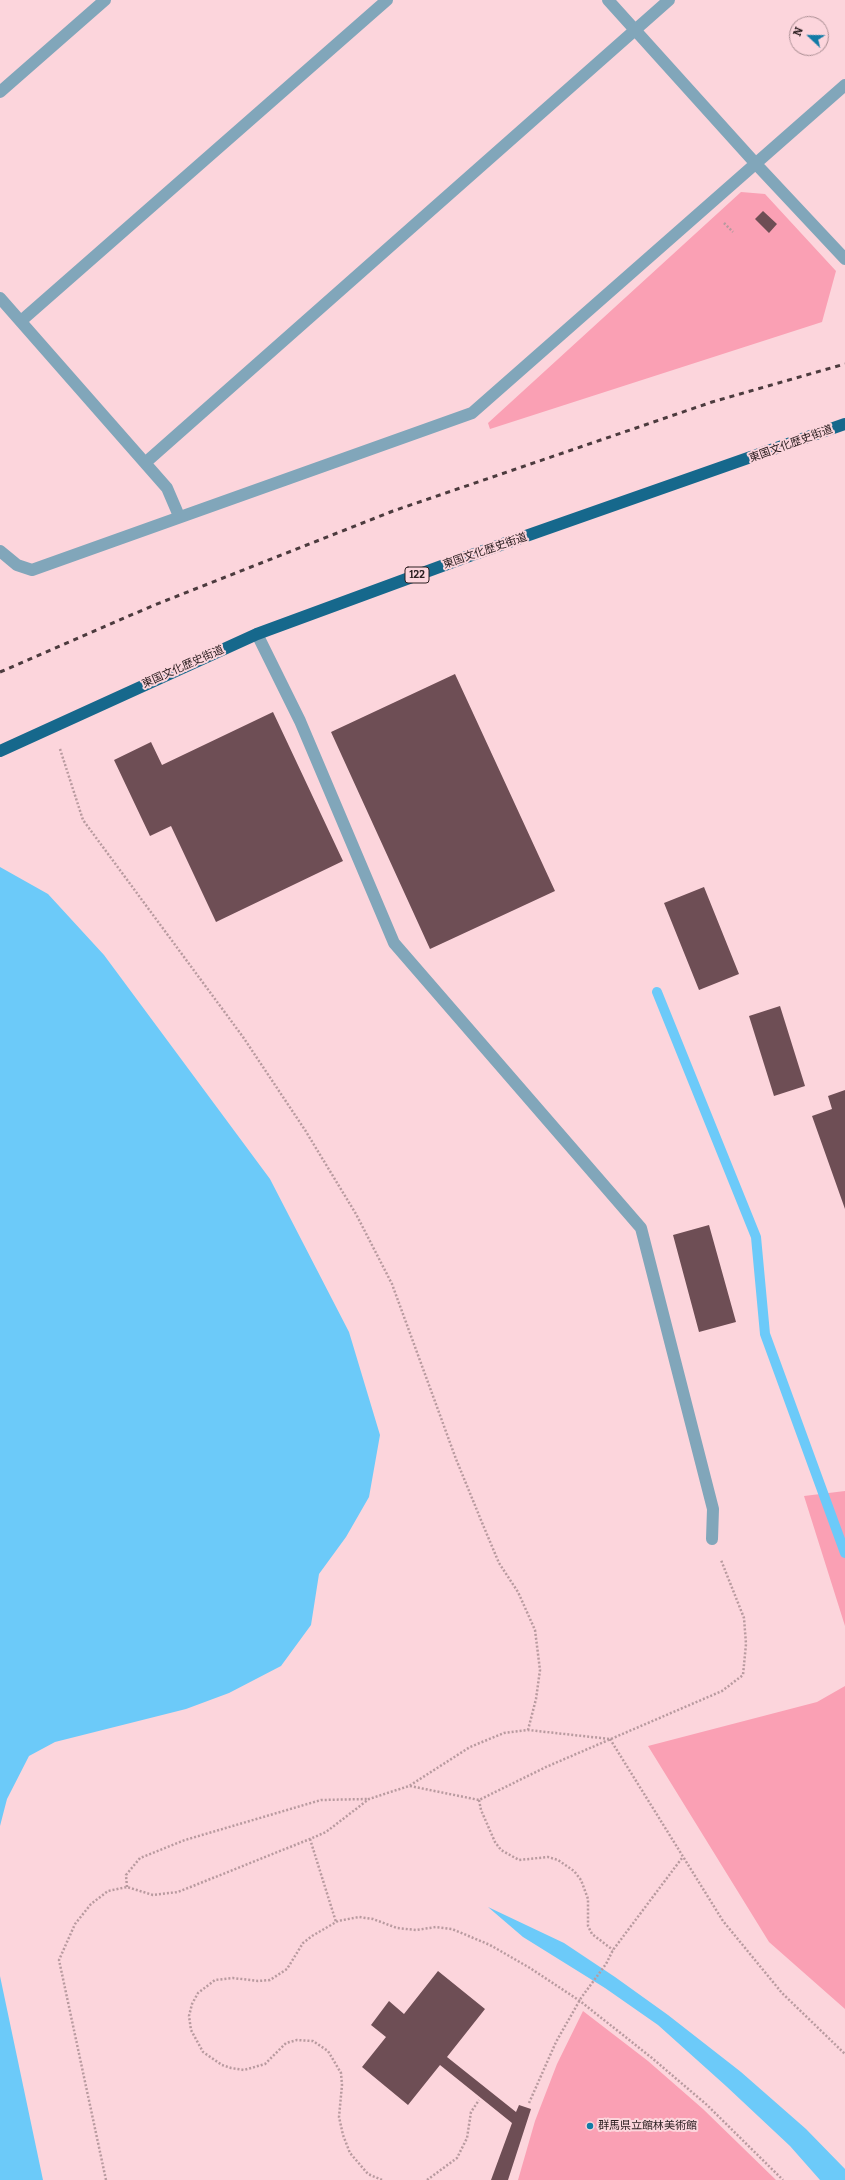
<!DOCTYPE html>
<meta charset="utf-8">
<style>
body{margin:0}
#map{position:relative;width:845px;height:2180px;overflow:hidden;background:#fcd5dc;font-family:Bitter,serif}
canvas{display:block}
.north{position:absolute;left:789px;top:16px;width:40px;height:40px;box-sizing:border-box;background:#fcd5dc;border:1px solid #a98d92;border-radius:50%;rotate:292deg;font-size:11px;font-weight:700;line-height:16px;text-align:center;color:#2d2022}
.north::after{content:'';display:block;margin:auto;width:14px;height:18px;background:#127ba6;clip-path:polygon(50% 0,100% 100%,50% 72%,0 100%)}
</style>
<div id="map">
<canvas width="845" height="2180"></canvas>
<div class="north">N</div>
</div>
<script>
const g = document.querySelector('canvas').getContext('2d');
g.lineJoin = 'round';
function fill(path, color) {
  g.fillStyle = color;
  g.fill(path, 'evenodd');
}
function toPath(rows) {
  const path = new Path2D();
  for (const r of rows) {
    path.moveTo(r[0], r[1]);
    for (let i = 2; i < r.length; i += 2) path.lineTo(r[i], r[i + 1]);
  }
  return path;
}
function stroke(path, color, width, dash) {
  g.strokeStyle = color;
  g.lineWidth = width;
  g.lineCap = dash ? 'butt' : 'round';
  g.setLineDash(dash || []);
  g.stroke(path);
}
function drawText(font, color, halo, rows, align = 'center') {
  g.font = font + ' Bitter,"Noto Sans JP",serif';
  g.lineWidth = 4;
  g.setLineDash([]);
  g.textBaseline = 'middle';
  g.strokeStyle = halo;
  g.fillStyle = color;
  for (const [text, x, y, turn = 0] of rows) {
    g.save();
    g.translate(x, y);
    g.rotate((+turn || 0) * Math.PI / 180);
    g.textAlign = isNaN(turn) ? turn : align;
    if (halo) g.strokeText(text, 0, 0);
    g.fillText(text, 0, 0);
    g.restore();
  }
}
fill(toPath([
 [741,192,765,194,836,271,822,322,490,429,488,423],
 [845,1491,845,1626,804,1496],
 [845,1686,845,2009,769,1942,648,1746,817,1702],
 [583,2011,648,2061,703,2109,776,2180,518,2180,535,2121,557,2064]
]), '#faa0b4');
fill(toPath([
 [0,867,48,894,104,955,270,1179,349,1332,380,1435,369,1497,346,1537,319,1574,311,1625,281,1666,229,1693,186,1709,55,1742,29,1756,7,1799,0,1826],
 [488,1907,564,1943,615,1977,668,2015,741,2072,806,2129,845,2169,845,2180,820,2180,790,2146,726,2086,658,2025,605,1988,523,1937],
 [0,1976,43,2180,0,2180]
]), '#6ccaf9');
stroke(toPath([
 [657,992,756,1237,765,1334,845,1553]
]), '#6ccaf9', 10);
fill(toPath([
 [763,211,777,224,769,233,755,219],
 [455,674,555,891,430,949,331,732],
 [273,712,343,861,216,922,171,826,150,836,114,760,151,742,162,765],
 [704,887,739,974,699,990,664,903],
 [780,1006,805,1086,774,1096,749,1016],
 [845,1090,845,1209,812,1116,832,1109,828,1096],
 [709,1225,736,1322,699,1332,673,1235],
 [438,1971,485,2009,447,2057,516,2112,519,2105,531,2109,508,2180,491,2180,512,2123,440,2065,408,2105,362,2067,386,2037,371,2025,389,2001,404,2014]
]), '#6e4e55');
stroke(toPath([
 [724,223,733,232],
 [60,749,83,820,243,1037,305,1130,356,1214,392,1284,456,1459,483,1525,499,1563,518,1592,535,1630,540,1670,536,1699,528,1730],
 [610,1739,723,1921,782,1993,845,2054],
 [410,1786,479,1800,546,1767,722,1691,743,1675,746,1644,744,1618,721,1560],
 [479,1800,481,1810,495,1842,501,1850,519,1860,548,1857,558,1860,574,1871,581,1880,588,1899,588,1926,592,1934,613,1950],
 [310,1839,336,1922],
 [127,1887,126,1875,140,1858,185,1840,321,1800,368,1799],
 [529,2103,556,2042,581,1998,606,1964,613,1950,682,1858],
 [106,2180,59,1960,75,1924,91,1904,108,1891,127,1887,153,1895,178,1892,310,1839,326,1832,369,1799,409,1786,470,1747,504,1733,528,1730,610,1739],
 [382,2180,368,2174,350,2153,343,2135,339,2117,342,2085,341,2073,328,2051,313,2041,297,2040,286,2043,265,2064,244,2070,231,2068,222,2065,203,2052,191,2030,189,2016,192,2004,198,1993,215,1980,233,1978,258,1981,270,1980,287,1969,303,1943,312,1936,338,1921,359,1917,373,1919,397,1928,416,1930,436,1927,452,1929,490,1945,530,1968,580,2001,652,2058,707,2105,783,2180],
 [427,2180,457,2158,467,2138,471,2112,479,2100]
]), '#b89a9f', 2.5, [2, 2]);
stroke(toPath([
 [257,634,300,721,394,943,641,1228,713,1509,712,1539]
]), '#81a6ba', 12);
stroke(toPath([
 [608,0,756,164,845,259],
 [0,92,105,0],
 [0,298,167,488,179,516],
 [21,321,387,0],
 [145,463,669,0],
 [0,551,17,565,32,570,472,413,845,85]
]), '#81a6ba', 12);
stroke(toPath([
 [0,751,257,634,469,556,845,424]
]), '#16688c', 12);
stroke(toPath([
 [0,672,152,606,393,511,712,402,845,364]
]), '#4c3b3e', 3, [5, 5]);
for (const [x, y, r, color] of [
 [590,2126,4,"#127ba6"]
]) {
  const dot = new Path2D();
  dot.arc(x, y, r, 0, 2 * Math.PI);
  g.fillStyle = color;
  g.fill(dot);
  stroke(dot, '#fcd5dc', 1.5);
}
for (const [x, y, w] of [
 [417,575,24]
]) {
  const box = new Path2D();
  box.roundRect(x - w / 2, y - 8, w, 16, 3);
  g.fillStyle = '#fcd5dc';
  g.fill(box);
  stroke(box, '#2d2022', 1);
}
drawText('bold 10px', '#2d2022', null, [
 ["122",417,575]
]);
drawText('11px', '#2d2022', '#fcd5dc', [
 ["東国文化歴史街道",791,444,-20],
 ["東国文化歴史街道",485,551,-19],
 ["東国文化歴史街道",183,667,-24]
]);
drawText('11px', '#2d2022', '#fcd5dc', [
 ["群馬県立館林美術館",598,2126]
], 'left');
</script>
